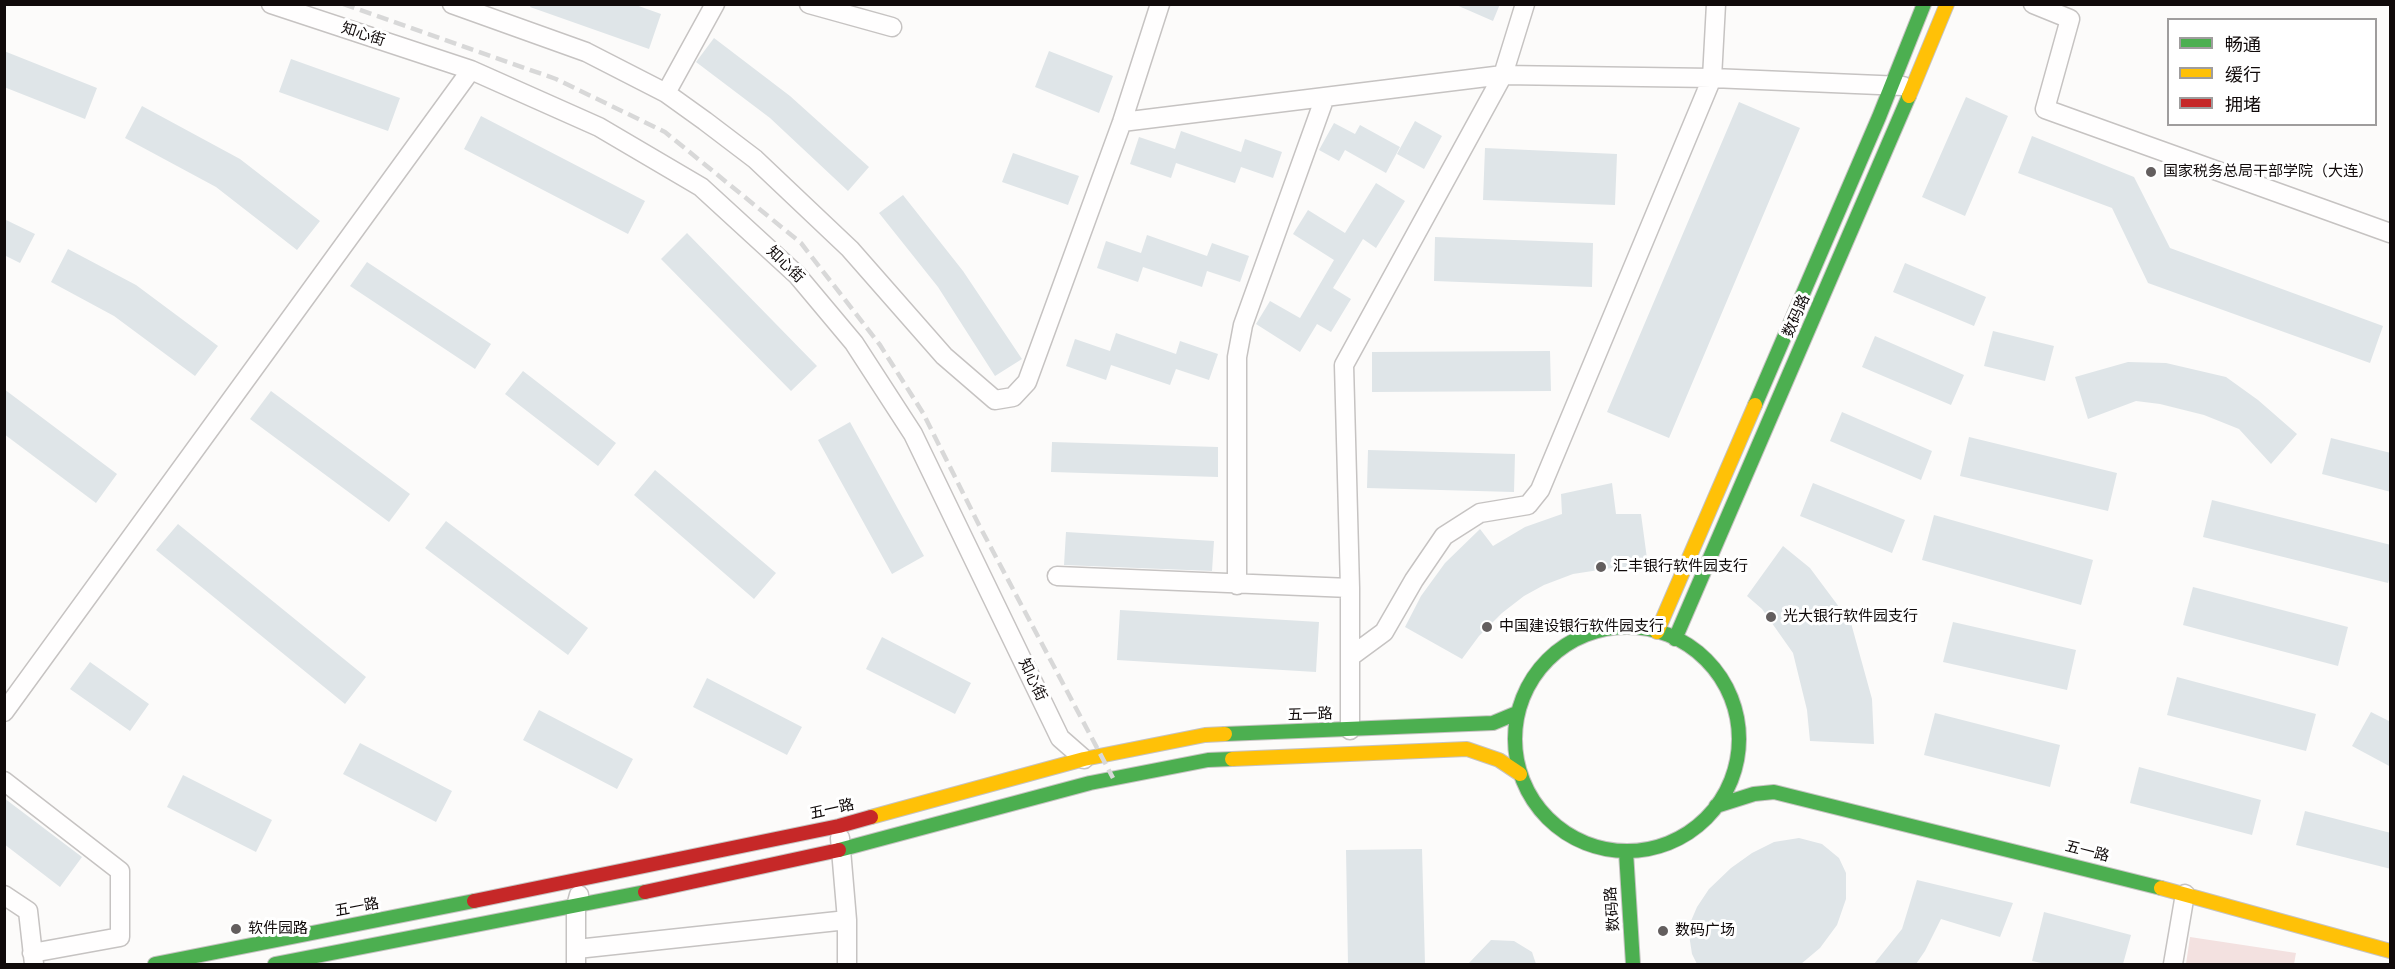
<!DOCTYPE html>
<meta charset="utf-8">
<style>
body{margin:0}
#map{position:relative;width:2395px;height:969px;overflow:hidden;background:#fcfbfa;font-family:"DejaVu Sans","Noto Sans SC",sans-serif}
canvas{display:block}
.frame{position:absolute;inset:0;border:6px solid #100a0a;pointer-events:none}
.legend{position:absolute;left:2167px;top:18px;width:210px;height:108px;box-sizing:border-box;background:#fff;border:2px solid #9f9d9d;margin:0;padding:8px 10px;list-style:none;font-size:18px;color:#100a0a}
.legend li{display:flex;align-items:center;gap:12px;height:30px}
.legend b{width:30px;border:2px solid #9f9d9d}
</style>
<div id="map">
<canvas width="2395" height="969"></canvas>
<div class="frame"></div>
<ul class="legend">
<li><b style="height:8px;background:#4caf50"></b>畅通</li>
<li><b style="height:8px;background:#ffc107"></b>缓行</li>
<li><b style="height:8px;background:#c62828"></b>拥堵</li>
</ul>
</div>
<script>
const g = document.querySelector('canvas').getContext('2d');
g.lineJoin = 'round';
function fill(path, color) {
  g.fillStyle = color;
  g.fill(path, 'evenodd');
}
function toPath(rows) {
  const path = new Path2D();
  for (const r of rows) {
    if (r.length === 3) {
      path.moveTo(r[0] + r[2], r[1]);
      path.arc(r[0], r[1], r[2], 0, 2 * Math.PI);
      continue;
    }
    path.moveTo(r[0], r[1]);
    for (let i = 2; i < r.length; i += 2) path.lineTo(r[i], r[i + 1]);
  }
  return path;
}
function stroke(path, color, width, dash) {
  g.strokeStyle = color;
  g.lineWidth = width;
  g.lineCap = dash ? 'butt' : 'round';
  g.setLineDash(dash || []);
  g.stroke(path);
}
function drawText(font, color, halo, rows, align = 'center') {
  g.font = font + ' "DejaVu Sans","Noto Sans SC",sans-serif';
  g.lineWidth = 6;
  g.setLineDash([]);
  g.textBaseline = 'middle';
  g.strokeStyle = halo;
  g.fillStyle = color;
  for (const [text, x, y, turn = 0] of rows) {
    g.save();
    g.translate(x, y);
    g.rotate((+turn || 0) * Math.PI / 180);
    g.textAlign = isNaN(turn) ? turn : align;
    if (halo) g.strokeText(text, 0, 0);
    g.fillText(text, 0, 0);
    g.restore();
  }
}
fill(toPath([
 [2190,937,2296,953,2294,964,2186,964]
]), '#f3e1e0');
fill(toPath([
 [531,4,633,4,661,14,649,49,530,7],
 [1454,4,1500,4,1493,21],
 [714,38,790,96,869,167,848,191,770,118,696,62],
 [4,51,97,88,85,119,4,87],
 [1049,51,1113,76,1099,113,1035,87],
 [291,59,400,98,388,131,279,92],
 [1966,97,2008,116,1965,216,1922,197],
 [1739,102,1800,128,1669,438,1607,412],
 [142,106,240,159,320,221,297,250,216,187,125,138],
 [481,116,645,201,628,234,464,149],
 [1415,121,1442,136,1424,169,1397,154],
 [1334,123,1355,134,1360,125,1400,147,1386,173,1345,150,1339,161,1319,150],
 [1181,131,1241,152,1245,139,1282,152,1273,178,1241,167,1235,183,1176,163,1171,178,1130,164,1139,137,1175,149],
 [2032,136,2134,177,2170,248,2383,326,2370,363,2148,283,2112,208,2018,173],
 [1485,148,1617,154,1615,205,1483,200],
 [1013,153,1079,176,1068,205,1002,182],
 [1376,183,1405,201,1376,248,1363,239,1333,288,1351,299,1331,332,1317,324,1300,352,1256,324,1270,301,1300,318,1334,260,1293,234,1308,210,1345,233],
 [903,195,963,271,1022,359,995,376,938,287,879,213],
 [4,219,35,234,20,263,4,255],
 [687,233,817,366,791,391,661,259],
 [1147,235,1207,256,1212,243,1249,256,1240,282,1207,271,1202,287,1143,267,1138,282,1097,268,1106,241,1141,253],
 [1435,237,1593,243,1592,287,1434,281],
 [68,249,136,285,218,346,195,376,114,316,51,282],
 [367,262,491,344,475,369,350,286],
 [1905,263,1986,297,1974,326,1893,292],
 [1993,331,2054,346,2045,381,1984,366],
 [1116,333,1176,354,1180,341,1218,354,1209,380,1176,369,1170,385,1111,365,1106,380,1066,366,1075,339,1110,351],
 [1875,336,1964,375,1951,405,1862,367],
 [1550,351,1551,391,1372,392,1372,352],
 [2128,362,2166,363,2226,377,2258,400,2297,434,2271,464,2239,429,2204,415,2160,404,2136,401,2088,419,2075,377],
 [523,371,616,443,598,466,505,394],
 [4,389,117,474,96,503,4,434],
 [271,391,410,494,389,522,250,419],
 [1842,412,1932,451,1921,480,1830,441],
 [850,422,924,556,892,574,818,440],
 [1969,437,2117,473,2108,511,1960,476],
 [2331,438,2391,453,2391,492,2322,474],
 [1052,442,1218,447,1218,477,1051,472],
 [1368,450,1515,454,1514,492,1367,488],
 [655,470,776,573,754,599,634,495],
 [1612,483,1616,514,1641,514,1648,566,1612,568,1573,574,1544,585,1524,596,1502,613,1479,636,1462,659,1405,627,1421,596,1445,563,1480,529,1493,546,1525,527,1562,514,1561,494],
 [1813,483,1905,520,1892,553,1800,516],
 [2212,500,2391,545,2391,572,2388,583,2203,537],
 [1934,515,2093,560,2081,605,1922,560],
 [446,521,588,628,568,655,425,548],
 [178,524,366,677,345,704,156,550],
 [1066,532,1214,541,1212,571,1064,565],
 [1783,546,1810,568,1851,623,1872,699,1874,744,1810,741,1807,710,1793,653,1762,609,1747,596],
 [2193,587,2348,627,2338,666,2183,625],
 [1120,610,1319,622,1316,672,1117,660],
 [1953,622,2076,650,2067,690,1943,662],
 [882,637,971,683,955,714,866,669],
 [90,662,149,704,130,731,70,689],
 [2177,677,2316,714,2306,751,2167,715],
 [707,678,802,727,787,755,693,707],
 [539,710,633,759,617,789,523,740],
 [2371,712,2391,722,2391,767,2352,746],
 [1935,713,2060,745,2050,787,1924,755],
 [360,743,452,791,436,822,343,774],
 [2139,767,2261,800,2252,835,2130,803],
 [183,775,272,820,256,852,167,807],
 [4,798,82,857,60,887,4,844],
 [2305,811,2391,833,2391,869,2296,845],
 [1799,838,1822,844,1839,858,1846,873,1846,899,1837,925,1820,948,1801,964,1697,964,1692,954,1688,928,1697,907,1709,889,1731,868,1752,853,1774,842],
 [1422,849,1425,964,1348,964,1346,850],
 [1917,880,2013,903,2000,937,1941,919,1925,951,1916,964,1874,964,1902,929],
 [2044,912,2131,935,2123,964,2046,964,2032,961],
 [1491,940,1514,941,1532,952,1536,964,1468,964]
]), '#dfe5e8');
const street = toPath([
 [271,4,471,70,599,127,701,187,797,275,854,343,913,434,1060,738,1084,759],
 [452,4,586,52,666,93,705,121,755,159,850,249,944,356,995,400,1013,397,1027,382,1122,122,1160,4],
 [809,4,892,27],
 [2033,4,2070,19,2045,109,2390,233],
 [666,93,715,4],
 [1122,122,1503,75,1712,78,1903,86],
 [1057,576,1350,588],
 [1237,585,1237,357,1243,325,1325,97],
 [1350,657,1384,632,1414,580,1444,536,1480,513,1528,505,1540,490,1712,78,1716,4],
 [4,712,471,70],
 [1350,730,1350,588,1344,365,1503,75,1525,4],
 [4,781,120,871,120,937,32,953],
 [840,838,847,920,847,964],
 [4,895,28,911,34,964],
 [577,949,847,920],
 [576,964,576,906,579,895],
 [2173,964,2185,894]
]);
const fast = toPath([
 [1755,405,1879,117,1924,4],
 [1627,739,112],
 [1675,639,1909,96],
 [1225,734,1493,723,1517,713],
 [1716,806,1754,794,1774,792,2161,888],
 [839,850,1090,783,1208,760,1232,759],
 [1626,852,1633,964],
 [155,964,474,901],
 [275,964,645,892]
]);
const slow = toPath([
 [1909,96,1947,4],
 [1657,632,1755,405],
 [1232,759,1467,749,1499,760,1520,774],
 [871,817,1084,759,1205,735,1225,734],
 [2161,888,2390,951]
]);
const jam = toPath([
 [645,892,839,850],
 [474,901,839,826,871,817]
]);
stroke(street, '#c6c3c2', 21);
stroke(fast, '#c6c3c2', 16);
stroke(slow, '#c6c3c2', 16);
stroke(jam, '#c6c3c2', 16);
stroke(street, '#fffefe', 18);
stroke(fast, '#4caf50', 14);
stroke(slow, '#ffc107', 14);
stroke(jam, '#c62828', 14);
stroke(toPath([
 [343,4,556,79,665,132,801,243,880,345,923,413,979,525,1113,778]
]), '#d8d8d8', 4.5, [12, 6]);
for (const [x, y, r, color] of [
 [2151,172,6,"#635e5e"],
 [1601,567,6,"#635e5e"],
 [1771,617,6,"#635e5e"],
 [1487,627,6,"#635e5e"],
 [236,929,6,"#635e5e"],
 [1663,931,6,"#635e5e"]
]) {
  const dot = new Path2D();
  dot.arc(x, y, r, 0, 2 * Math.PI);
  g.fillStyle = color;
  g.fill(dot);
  stroke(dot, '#fff', 2);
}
drawText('15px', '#100a0a', '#fff', [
 ["知心街",363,35,18],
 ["知心街",785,265,44],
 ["数码路",1797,316,-66],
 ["知心街",1032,680,64],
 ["五一路",1310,715,-2],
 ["五一路",832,810,-13],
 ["五一路",2087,852,14],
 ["五一路",357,908,-11],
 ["数码路",1613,909,-94]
]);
drawText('15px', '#100a0a', '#fff', [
 ["国家税务总局干部学院（大连）",2163,172],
 ["汇丰银行软件园支行",1613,567],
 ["光大银行软件园支行",1783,617],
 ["中国建设银行软件园支行",1499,627],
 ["软件园路",248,929],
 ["数码广场",1675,931]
], 'left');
</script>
